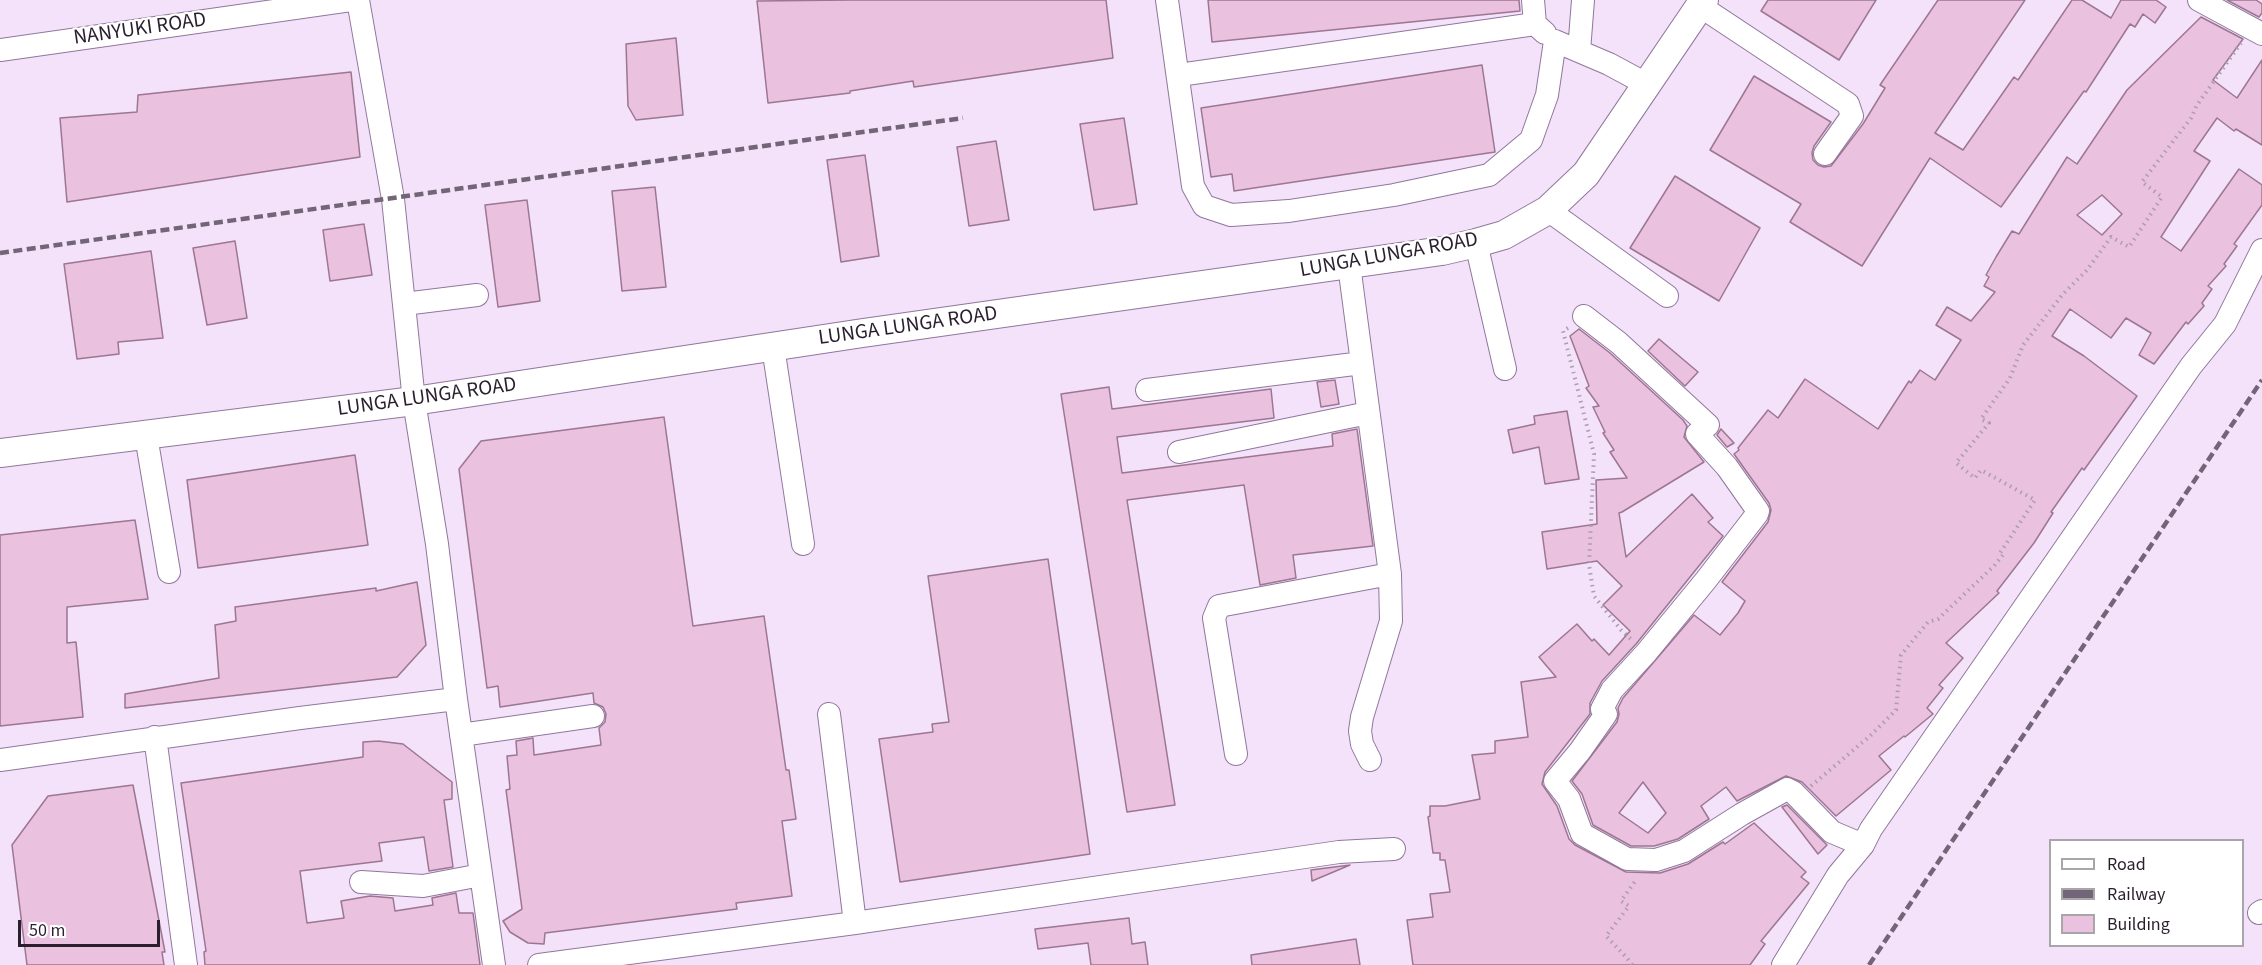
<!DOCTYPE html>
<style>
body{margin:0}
#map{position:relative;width:2262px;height:965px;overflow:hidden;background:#f3e2fa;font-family:"Source Sans 3",sans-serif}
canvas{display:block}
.legend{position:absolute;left:2049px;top:839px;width:195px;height:108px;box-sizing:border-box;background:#fff;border:2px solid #aaa5ab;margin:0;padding:8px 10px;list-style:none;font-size:18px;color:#2a1f2e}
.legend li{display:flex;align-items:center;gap:12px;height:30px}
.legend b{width:30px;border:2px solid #aaa5ab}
.scale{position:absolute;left:18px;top:920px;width:142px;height:27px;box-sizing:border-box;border:3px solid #2a1f2e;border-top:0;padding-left:8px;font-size:18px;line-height:21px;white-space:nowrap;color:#2a1f2e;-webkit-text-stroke:4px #fff;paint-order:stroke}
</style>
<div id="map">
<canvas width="2262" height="965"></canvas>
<ul class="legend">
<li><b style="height:8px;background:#fff"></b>Road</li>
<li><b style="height:8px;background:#726577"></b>Railway</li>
<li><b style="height:16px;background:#eac1df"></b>Building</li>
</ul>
<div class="scale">50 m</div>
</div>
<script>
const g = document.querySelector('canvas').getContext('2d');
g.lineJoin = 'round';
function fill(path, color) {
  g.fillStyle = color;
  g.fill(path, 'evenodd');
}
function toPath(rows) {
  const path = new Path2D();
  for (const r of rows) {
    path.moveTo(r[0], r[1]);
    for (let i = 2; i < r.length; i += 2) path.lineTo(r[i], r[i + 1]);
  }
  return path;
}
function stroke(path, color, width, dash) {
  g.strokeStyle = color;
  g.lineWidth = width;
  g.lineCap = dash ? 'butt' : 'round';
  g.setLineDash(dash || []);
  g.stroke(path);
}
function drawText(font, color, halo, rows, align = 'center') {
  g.font = font + ' "Source Sans 3",sans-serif';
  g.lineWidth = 4.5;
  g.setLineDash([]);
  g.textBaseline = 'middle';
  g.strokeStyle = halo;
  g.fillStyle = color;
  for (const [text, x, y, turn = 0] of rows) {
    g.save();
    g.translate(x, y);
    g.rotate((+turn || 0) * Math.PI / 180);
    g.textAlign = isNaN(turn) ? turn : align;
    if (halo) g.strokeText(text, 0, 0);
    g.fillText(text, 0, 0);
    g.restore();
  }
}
const building = toPath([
 [851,0,1106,0,1113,58,914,87,913,81,850,91,850,93,768,103,757,1,851,0],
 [1208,0,1519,0,1520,11,1212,42,1208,0],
 [1768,0,1876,0,1839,60,1761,11,1768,0],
 [1938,0,2025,0,1935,133,1963,150,2014,77,2018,80,2072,0,2082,0,2111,18,2121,0,2156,0,2166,7,2155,23,2143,14,2135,27,2130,24,2086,92,2084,91,2001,207,1930,158,1862,266,1790,222,1801,204,1710,150,1754,76,1831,122,1814,146,1812,153,1813,160,1818,165,1824,167,1831,166,1863,124,1885,88,1880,85,1938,0],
 [2227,0,2256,0,2262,4,2262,13,2259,17,2227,0],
 [2201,17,2243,39,2213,80,2237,98,2262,60,2262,145,2236,129,2234,131,2217,118,2194,151,2210,161,2161,237,2181,251,2239,169,2262,185,2262,205,2234,244,2237,246,2224,264,2226,266,2208,286,2212,289,2202,303,2204,306,2188,324,2186,322,2154,364,2139,355,2151,333,2126,318,2111,338,2070,309,2052,336,2084,356,2137,396,2084,470,2082,468,2051,512,2053,513,2034,543,1997,591,1999,593,1946,643,1963,658,1939,685,1943,688,1927,708,1933,714,1905,737,1904,736,1879,756,1891,770,1836,816,1802,782,1786,776,1737,801,1726,787,1701,806,1709,819,1678,839,1654,846,1631,846,1593,825,1582,794,1572,781,1617,722,1619,714,1618,708,1623,698,1694,615,1720,635,1738,613,1745,601,1722,582,1768,522,1771,510,1769,503,1734,454,1739,450,1738,448,1768,410,1778,418,1805,379,1878,429,1909,381,1911,383,1920,370,1935,380,1961,340,1936,325,1947,307,1971,321,1995,292,1984,286,1989,277,1986,275,1996,257,2012,231,2019,234,2067,157,2077,164,2127,90,2201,17],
 [2102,195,2122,214,2102,235,2077,215,2102,195],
 [1643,782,1666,813,1648,833,1619,813,1643,782],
 [676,38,683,115,636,120,628,106,626,44,676,38],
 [1482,65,1495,152,1234,191,1232,174,1211,177,1201,108,1482,65],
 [351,72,360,157,67,202,60,118,137,112,138,95,351,72],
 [1124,118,1137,204,1094,210,1080,124,1124,118],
 [996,141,1009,220,969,226,957,147,996,141],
 [865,155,879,256,841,262,827,160,865,155],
 [1675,176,1760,228,1719,301,1630,248,1675,176],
 [655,187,666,287,622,291,612,191,655,187],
 [527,200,540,301,498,307,485,205,527,200],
 [364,224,372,275,330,281,323,230,364,224],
 [235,241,247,318,207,325,193,248,235,241],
 [151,251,163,338,118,342,119,354,77,359,64,264,151,251],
 [1579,329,1610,353,1683,420,1687,426,1684,437,1704,462,1622,512,1619,513,1626,557,1692,494,1713,518,1708,522,1723,536,1636,644,1602,681,1590,703,1590,714,1545,772,1542,784,1557,806,1569,839,1575,845,1626,872,1660,873,1688,864,1723,842,1725,844,1754,823,1806,872,1801,877,1809,883,1761,941,1765,944,1750,965,1413,965,1407,920,1433,917,1430,894,1450,892,1445,860,1440,860,1440,853,1433,853,1428,817,1430,816,1430,806,1445,806,1480,799,1472,755,1495,753,1495,741,1528,737,1521,682,1556,677,1539,657,1577,624,1592,641,1594,639,1609,655,1630,631,1603,605,1622,586,1597,561,1547,569,1542,532,1597,524,1596,480,1627,478,1610,452,1614,450,1603,433,1605,432,1593,407,1599,406,1586,388,1589,386,1570,336,1579,329],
 [1659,339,1698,372,1685,386,1648,351,1659,339],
 [1335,380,1339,404,1321,407,1317,382,1335,380],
 [1109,387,1112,409,1271,389,1274,418,1117,437,1122,473,1333,446,1332,434,1357,429,1373,546,1293,555,1296,578,1260,585,1244,485,1127,500,1175,805,1127,812,1061,394,1109,387],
 [1567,411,1579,479,1545,484,1539,447,1513,453,1508,430,1535,424,1534,416,1567,411],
 [664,417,693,626,764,616,786,770,789,770,796,819,782,821,792,896,736,903,737,909,545,933,544,944,528,943,510,932,503,921,522,909,506,790,510,789,507,756,517,755,516,741,533,738,534,755,601,745,599,728,605,722,606,714,603,707,594,703,593,693,500,707,498,686,487,688,459,469,481,441,664,417],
 [1721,429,1734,443,1727,447,1717,435,1721,429],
 [355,455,368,545,198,568,187,480,355,455],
 [135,520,148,599,67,607,67,643,76,642,83,717,0,726,0,535,135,520],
 [1048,559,1090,854,900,882,879,739,933,732,932,724,949,722,928,576,1048,559],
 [417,582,426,645,397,677,125,708,125,694,219,678,215,625,236,621,235,607,376,588,376,591,417,582],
 [378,741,403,744,452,782,452,799,444,800,453,867,429,871,424,837,379,843,382,861,300,871,307,923,344,918,341,901,370,896,393,898,395,911,433,905,432,898,456,893,459,913,473,913,480,965,205,965,204,952,206,951,181,783,363,757,363,742,378,741],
 [133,785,165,952,162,952,164,965,27,965,12,845,48,796,133,785],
 [1787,805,1827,845,1818,854,1782,807,1787,805],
 [1350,865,1312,881,1311,870,1350,865],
 [1129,918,1132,944,1145,942,1148,965,1091,965,1088,943,1038,949,1035,929,1129,918],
 [1356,939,1360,965,1252,965,1251,955,1356,939]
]);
fill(building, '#eac1df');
stroke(building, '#9c7692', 1.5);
const minor = toPath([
 [358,0,393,199,414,401,437,544,456,699,494,965],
 [1167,0,1193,186,1204,206,1231,215,1289,211,1394,195,1489,175,1531,140,1547,95,1555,41,1609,64,1648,85],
 [1533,0,1535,24,1545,33],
 [2199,0,2262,34],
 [1700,6,1848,104,1852,116,1825,154],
 [0,50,351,0],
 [1579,51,1583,0],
 [1179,75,1535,24],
 [1548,210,1667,296],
 [1476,243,1505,369],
 [1349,265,1390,574,1391,621,1362,717,1360,731,1362,744,1370,760],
 [404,304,477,295],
 [1584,316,1619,343,1708,425,1697,434,1727,467,1758,511,1757,514,1706,580,1646,653,1612,690,1602,709,1606,714,1580,751,1555,781,1569,799,1582,834,1627,859,1656,860,1684,851,1742,814,1787,789,1793,792,1832,832,1863,845],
 [773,347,803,544],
 [1147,390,1362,363],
 [146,436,169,572],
 [1179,452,1368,413],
 [829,714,855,923],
 [461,735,593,716],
 [155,737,186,965],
 [1236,754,1214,618,1219,606,1390,574],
 [0,760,300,718,456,699],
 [361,882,423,886,481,875],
 [2259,913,2262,911],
 [539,965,855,923,1339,852,1394,849],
 [1783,965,1838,875,1863,845,1871,829,2191,366,2225,324,2262,250]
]);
const major = toPath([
 [0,453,414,401,863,333,1442,251,1476,243,1504,235,1548,210,1586,174,1704,0]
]);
stroke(minor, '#91779b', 24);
stroke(major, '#91779b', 30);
stroke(toPath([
 [1568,328,1563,331,1594,454,1589,565,1594,596,1621,630,1633,641],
 [1811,786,1870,736,1896,710,1901,655,1928,622,1938,619,1994,566,2003,555,2000,553,2035,500,1981,470,1975,478,1956,463,1989,423,1981,419,2010,378,2023,345,2063,294,2087,270,2111,237,2129,247,2162,197,2142,182,2191,118,2197,105,2241,43],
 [1632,965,1627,958,1606,936,1629,906,1621,901,1636,880]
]), '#ac9db2', 4, [1.5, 4.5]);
stroke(minor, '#fff', 22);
stroke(major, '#fff', 28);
stroke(toPath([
 [0,253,963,118],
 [1869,965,2262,380]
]), '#726577', 4.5, [9, 4.5]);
drawText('21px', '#2a1f2e', '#fff', [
 ["NANYUKI ROAD",140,30,-8],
 ["LUNGA LUNGA ROAD",1389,256,-10],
 ["LUNGA LUNGA ROAD",908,327,-8],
 ["LUNGA LUNGA ROAD",427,398,-8]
]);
</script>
